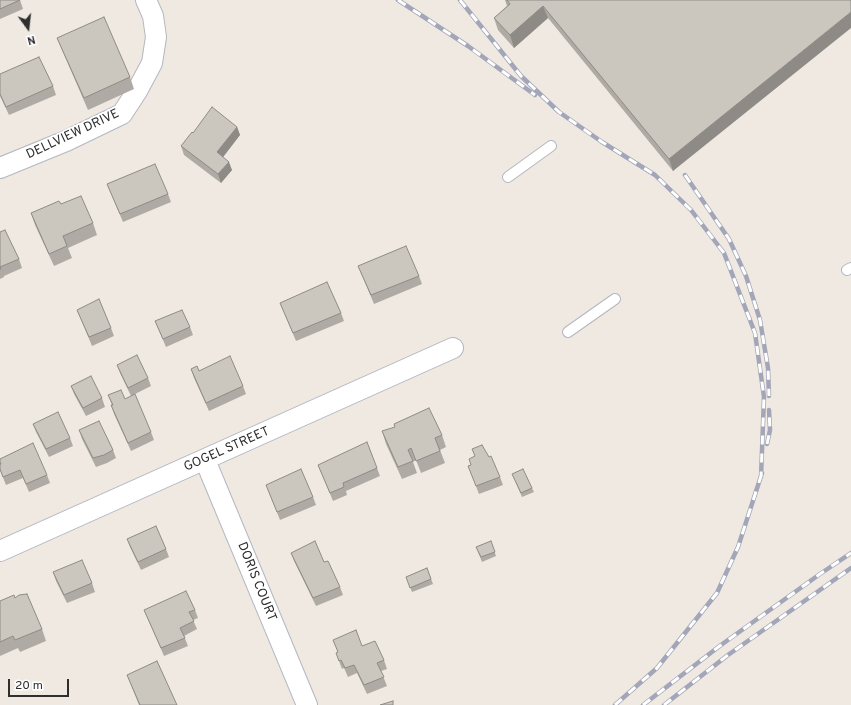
<!DOCTYPE html>
<style>
body{margin:0}
#map{position:relative;width:851px;height:705px;overflow:hidden;background:#efe9e1;font-family:Overpass,sans-serif}
canvas{display:block}
.north{position:absolute;left:8px;top:8px;width:40px;height:40px;-webkit-text-stroke:3px #fff;paint-order:stroke;rotate:165deg;font-size:11px;font-weight:700;line-height:16px;text-align:center;color:#2e2e2e}
.north::after{content:'';display:block;margin:auto;width:14px;height:18px;background:#2e2e2e;clip-path:polygon(50% 0,100% 100%,50% 72%,0 100%)}
.scale{position:absolute;left:8px;top:679px;width:61px;height:18px;box-sizing:border-box;border:2px solid #2e2e2e;border-top:0;padding-left:5px;font-size:12px;line-height:14px;white-space:nowrap;color:#2e2e2e;-webkit-text-stroke:3px #fff;paint-order:stroke}
</style>
<div id="map">
<canvas width="851" height="705"></canvas>
<div class="north">N</div>
<div class="scale">20 m</div>
</div>
<script>
const g = document.querySelector('canvas').getContext('2d');
g.lineJoin = 'round';
function toPath(rows) {
  const path = new Path2D();
  for (const r of rows) {
    path.moveTo(r[0], r[1]);
    for (let i = 2; i < r.length; i += 2) path.lineTo(r[i], r[i + 1]);
  }
  return path;
}
function stroke(path, color, width, dash) {
  g.strokeStyle = color;
  g.lineWidth = width;
  g.lineCap = dash ? 'butt' : 'round';
  g.setLineDash(dash || []);
  g.stroke(path);
}
function fill(path, color) {
  g.fillStyle = color;
  g.fill(path, 'evenodd');
}
function drawText(font, color, halo, rows, align = 'center') {
  g.font = font + ' Overpass,sans-serif';
  g.lineWidth = 3.5;
  g.setLineDash([]);
  g.textBaseline = 'middle';
  g.strokeStyle = halo;
  g.fillStyle = color;
  for (const [text, x, y, turn = 0] of rows) {
    g.save();
    g.translate(x, y);
    g.rotate((+turn || 0) * Math.PI / 180);
    g.textAlign = isNaN(turn) ? turn : align;
    if (halo) g.strokeText(text, 0, 0);
    g.fillText(text, 0, 0);
    g.restore();
  }
}
const lane = toPath([
 [508,177,551,146],
 [847,270,851,268],
 [568,332,615,299]
]);
const street = toPath([
 [0,168,66,141,122,114,137,91,152,63,156,37,153,16,146,0],
 [205,460,307,705],
 [0,551,453,348]
]);
stroke(lane, '#b4b7c1', 12);
stroke(street, '#b4b7c1', 22);
stroke(lane, '#fff', 10);
stroke(street, '#fff', 20);
const rail = toPath([
 [398,0,468,46,535,95],
 [460,0,521,76,559,112,602,142,655,175,691,210,724,253,755,333,764,397,761,477],
 [685,175,729,239,746,276,760,320,768,368,769,396],
 [767,444,770,430,769,410],
 [615,705,657,668,717,593,738,547,762,473],
 [643,705,721,645,820,574,851,553],
 [664,705,728,655,851,568]
]);
stroke(rail, '#a3a6b8', 4.5);
stroke(rail, '#fff', 3, [9]);
fill(toPath([
 [0,0,20,0,23,9,0,19],
 [505,0,851,0,673,171,548,18,514,48,498,30,494,18,507,6],
 [57,38,130,77,134,89,88,110,62,50],
 [0,74,53,86,56,95,9,115,0,96],
 [237,127,240,135,223,157,232,170,221,183,184,155,181,146,193,133],
 [107,184,168,194,171,202,123,222],
 [61,204,93,223,97,235,68,248,72,258,54,266,35,225,31,213],
 [0,232,19,259,22,268,4,276,4,277,0,279],
 [358,266,419,276,422,284,374,304],
 [280,303,341,313,344,321,296,341],
 [77,310,111,328,114,336,92,346],
 [155,321,190,327,193,335,166,347],
 [117,365,148,378,151,386,131,396,120,373],
 [191,369,199,371,243,386,246,394,209,411,194,378],
 [71,386,102,398,105,407,86,416,74,394],
 [108,395,125,399,151,432,154,440,131,451,114,414,111,405,112,405],
 [33,424,70,438,73,446,49,457,36,432],
 [79,430,113,450,116,458,107,463,96,467,82,439],
 [382,431,442,435,446,447,440,450,445,463,421,473,416,460,413,462,417,473,402,479,386,444],
 [489,457,500,477,503,485,479,494,468,466],
 [0,459,47,475,50,483,29,492,23,478,6,485,0,470],
 [318,465,377,468,380,476,346,491,347,495,333,501],
 [512,474,532,488,534,492,522,497],
 [266,485,313,497,316,505,280,520],
 [127,539,166,549,169,557,141,570,130,547],
 [491,541,496,556,482,562,476,547],
 [291,553,324,562,340,587,343,595,316,606,294,561],
 [427,568,433,584,412,592,406,577],
 [53,572,92,583,95,592,67,603,56,581],
 [15,598,42,629,46,641,20,652,18,648,0,656,0,601],
 [144,610,195,610,198,618,193,620,197,629,184,636,188,646,164,656],
 [333,640,362,646,384,660,387,669,381,671,387,686,367,694,357,673,348,677,344,668,342,669,336,653,338,652],
 [127,675,177,705,139,705]
]), '#afaba4');
fill(toPath([
 [543,6,548,18,514,48,510,35],
 [851,12,851,28,673,171,669,159],
 [237,127,240,135,220,161,217,152],
 [229,162,232,170,221,183,218,174]
]), '#8e8b86');
const building = toPath([
 [0,0,20,0,0,9,0,0],
 [507,0,851,0,851,12,669,159,543,6,510,35,494,18,510,4,507,0],
 [104,17,130,77,84,98,57,38,104,17],
 [39,57,53,86,6,107,0,94,0,74,39,57],
 [212,107,237,127,217,152,229,162,218,174,181,146,192,132,193,133,212,107],
 [155,164,168,194,120,214,107,184,155,164],
 [81,196,93,223,63,236,67,246,49,254,31,213,59,201,61,204,81,196],
 [5,230,19,259,0,267,1,269,0,269,0,232,5,230],
 [406,246,419,276,371,295,358,266,406,246],
 [327,282,341,313,293,333,280,303,327,282],
 [99,299,111,328,89,337,77,310,99,299],
 [182,310,190,327,163,339,155,321,182,310],
 [137,355,148,378,128,388,117,365,137,355],
 [230,356,243,386,206,403,191,369,197,366,199,371,230,356],
 [91,376,102,398,83,408,71,386,91,376],
 [121,390,125,399,135,394,151,432,128,443,111,405,113,405,108,395,121,390],
 [429,408,442,435,435,438,440,451,416,461,411,448,408,450,413,461,398,467,382,431,395,427,394,424,429,408],
 [58,412,70,438,46,449,33,424,58,412],
 [99,421,113,450,104,455,93,458,79,430,99,421],
 [367,442,377,468,343,483,344,487,330,493,318,465,367,442],
 [33,443,47,475,26,484,20,470,3,477,0,469,0,464,1,464,0,462,0,459,33,443],
 [482,445,489,457,491,456,500,477,476,486,468,466,471,465,469,459,475,456,472,449,482,445],
 [301,469,313,497,277,512,266,485,301,469],
 [523,469,532,488,521,493,512,474,523,469],
 [156,526,166,549,138,562,127,539,156,526],
 [315,541,324,562,328,561,340,587,313,598,291,553,315,541],
 [491,541,495,552,481,557,476,547,491,541],
 [82,560,92,583,64,595,53,572,82,560],
 [427,568,431,579,410,588,406,577,427,568],
 [186,591,195,610,189,612,194,621,180,628,185,638,161,648,144,610,186,591],
 [27,594,42,629,15,640,13,636,0,642,0,601,14,595,15,598,19,595,27,594],
 [356,630,362,646,375,641,384,660,377,663,384,677,364,685,354,665,345,668,341,660,339,661,336,653,338,652,333,640,356,630],
 [157,661,177,705,140,705,127,675,157,661],
 [393,701,393,705,380,705,393,701]
]);
fill(building, '#cbc7bf');
stroke(building, '#8e8b86', 1);
drawText('13px', '#2e2e2e', '#fff', [
 ["DELLVIEW DRIVE",73,135,-25],
 ["GOGEL STREET",227,450,-24],
 ["DORIS COURT",256,582,68]
]);
</script>
